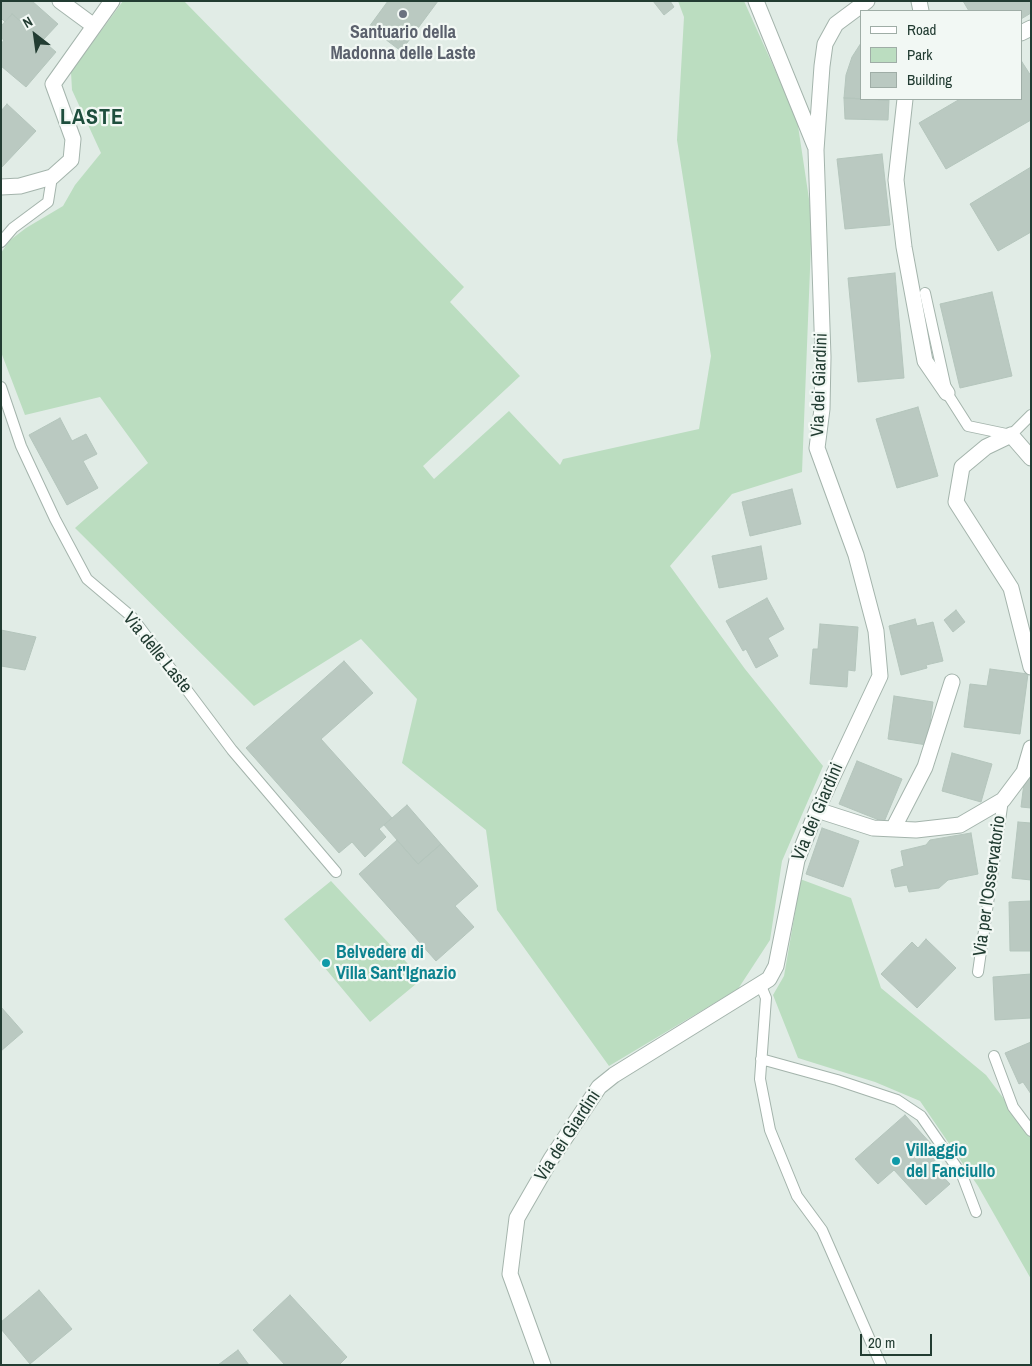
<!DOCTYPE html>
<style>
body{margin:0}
#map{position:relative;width:1032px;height:1366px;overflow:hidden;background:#e1ece6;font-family:"Archivo Narrow",sans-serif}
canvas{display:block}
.frame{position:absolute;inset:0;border:2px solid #223c32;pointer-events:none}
.legend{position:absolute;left:860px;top:10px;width:162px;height:90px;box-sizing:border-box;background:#f2f8f4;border:1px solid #9fada6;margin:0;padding:6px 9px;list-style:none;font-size:15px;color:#223c32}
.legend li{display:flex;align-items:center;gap:10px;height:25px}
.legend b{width:25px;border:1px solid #9fada6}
.north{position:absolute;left:10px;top:10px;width:50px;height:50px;-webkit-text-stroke:4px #f2f8f4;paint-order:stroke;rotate:330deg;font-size:14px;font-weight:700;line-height:20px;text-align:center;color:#223c32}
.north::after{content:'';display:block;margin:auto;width:18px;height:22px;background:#223c32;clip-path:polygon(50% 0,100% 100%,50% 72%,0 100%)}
.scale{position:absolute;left:860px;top:1334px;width:72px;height:22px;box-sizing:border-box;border:2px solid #223c32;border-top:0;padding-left:6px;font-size:15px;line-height:18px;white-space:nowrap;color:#223c32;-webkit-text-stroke:4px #f2f8f4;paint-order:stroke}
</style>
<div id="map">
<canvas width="1032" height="1366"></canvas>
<div class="frame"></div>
<ul class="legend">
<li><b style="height:6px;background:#fff"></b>Road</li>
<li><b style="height:14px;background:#bbddc0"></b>Park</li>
<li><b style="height:14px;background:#bac9c1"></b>Building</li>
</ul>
<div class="north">N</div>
<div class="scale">20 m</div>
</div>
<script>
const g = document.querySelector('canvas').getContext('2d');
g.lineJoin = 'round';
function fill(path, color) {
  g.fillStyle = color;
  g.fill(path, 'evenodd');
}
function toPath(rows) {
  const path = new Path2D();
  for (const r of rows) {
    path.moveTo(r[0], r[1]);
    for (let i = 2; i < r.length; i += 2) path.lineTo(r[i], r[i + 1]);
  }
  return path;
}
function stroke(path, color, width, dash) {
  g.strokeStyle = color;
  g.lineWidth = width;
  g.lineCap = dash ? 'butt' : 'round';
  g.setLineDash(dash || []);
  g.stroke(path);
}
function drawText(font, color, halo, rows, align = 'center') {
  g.font = font + ' "Archivo Narrow",sans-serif';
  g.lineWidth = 4.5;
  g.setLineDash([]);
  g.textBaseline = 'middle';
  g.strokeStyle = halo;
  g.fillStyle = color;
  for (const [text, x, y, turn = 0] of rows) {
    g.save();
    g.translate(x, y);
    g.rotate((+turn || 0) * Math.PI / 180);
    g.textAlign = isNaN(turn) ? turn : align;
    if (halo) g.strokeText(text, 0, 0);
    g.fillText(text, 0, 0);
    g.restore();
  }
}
fill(toPath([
 [123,1,184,1,464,287,450,302,520,376,423,466,434,479,509,411,560,465,563,459,699,429,711,356,677,140,684,17,678,1,744,1,797,119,812,219,802,472,732,494,670,566,745,669,823,766,782,861,770,940,738,989,609,1066,497,910,486,830,402,763,417,699,361,639,254,706,75,528,148,463,100,397,25,415,1,352,1,253,9,241,26,228,63,206,75,185,101,153,72,90,71,72],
 [800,879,851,898,881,988,986,1075,1031,1135,1031,1279,978,1186,920,1101,875,1082,798,1058,773,995,784,976,796,907,795,898],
 [331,881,422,979,370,1022,284,919]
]), '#bbddc0');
const building = toPath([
 [1,1,32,1,58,24,43,40,12,14,5,22,1,18,1,1],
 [388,1,438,1,401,51,369,27,388,1],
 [653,1,670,1,674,7,664,15,653,1],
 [963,1,1031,1,1031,13,1021,19,1021,11,969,11,963,1],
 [12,14,56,52,26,87,1,66,1,44,4,40,1,38,1,26,12,14],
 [861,43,861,99,889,100,844,98,846,75,852,57,861,43],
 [1022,62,1031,76,1031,120,946,169,919,123,960,99,1021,99,1022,62],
 [844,98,889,100,888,120,845,119,844,98],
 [7,104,36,131,1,168,1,111,7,104],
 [882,154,890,225,845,229,837,159,882,154],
 [1031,167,1031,232,998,251,970,204,1031,167],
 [895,273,904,378,858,382,848,278,895,273],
 [992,292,1012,376,960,388,940,304,992,292],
 [918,407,938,476,897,488,876,419,918,407],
 [60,418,72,441,86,434,97,454,83,461,98,488,67,505,29,435,60,418],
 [792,489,801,524,750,536,742,502,792,489],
 [761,546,767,579,719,588,712,556,761,546],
 [767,598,784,629,768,638,778,656,756,668,746,649,743,651,726,621,767,598],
 [956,610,965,622,953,632,944,620,956,610],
 [915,619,917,626,933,622,943,661,926,665,927,668,901,675,889,626,915,619],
 [820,624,858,627,855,671,848,670,847,687,810,684,813,649,818,649,820,624],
 [1,630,36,637,25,670,1,666,1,630],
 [344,661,373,693,321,739,392,818,379,829,386,837,365,857,352,842,339,853,246,748,344,661],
 [990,669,1028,674,1020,734,964,727,970,684,987,686,990,669],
 [894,696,933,702,927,745,888,739,894,696],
 [952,753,992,764,981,802,942,791,952,753],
 [857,761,902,779,884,822,839,804,857,761],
 [1031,767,1031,808,1021,807,1025,775,1031,767],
 [407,805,441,844,418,864,384,825,407,805],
 [1018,822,1031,823,1031,880,1012,878,1018,822],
 [822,828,859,841,843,887,806,874,822,828],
 [971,833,978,874,948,880,939,888,909,892,907,885,895,887,891,870,904,866,901,851,926,845,930,840,971,833],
 [397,840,418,864,441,844,478,886,455,906,474,927,436,961,359,874,397,840],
 [1031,901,1031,951,1010,951,1009,902,1031,901],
 [926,939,956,968,917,1008,881,974,912,942,918,948,926,939],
 [1031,974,1031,1018,995,1020,993,977,1031,974],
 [1,1007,23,1032,1,1051,1,1007],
 [1031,1042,1031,1094,1023,1082,1019,1084,1005,1053,1031,1042],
 [905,1115,941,1155,931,1164,950,1184,926,1205,894,1170,878,1184,855,1159,905,1115],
 [39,1290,72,1329,30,1364,1,1329,1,1322,39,1290],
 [290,1295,347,1357,339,1365,285,1365,253,1330,290,1295],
 [238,1350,249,1365,218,1365,238,1350]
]);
fill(building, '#bac9c1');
stroke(building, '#b4c5bc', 1);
const lane = toPath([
 [1,242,13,228,48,202,52,177],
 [925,293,947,393,968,426,1011,435,1031,415],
 [1,387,21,446,55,519,87,579,132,617,232,750,336,872],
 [978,972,1003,800],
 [761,986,766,998,760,1079,770,1130,797,1196,822,1230,881,1365],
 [994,1056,1013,1107,1031,1131],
 [761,1059,837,1080,897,1100,921,1116,962,1175,976,1212]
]);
const street = toPath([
 [60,1,94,26],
 [756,1,815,146],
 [919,1,921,11],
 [1021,33,1031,28],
 [905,99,896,180,904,247,925,361,947,393],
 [1,187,20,186,52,177,71,160,73,139,53,84,112,1],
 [1031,458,1011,435,986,447,962,467,956,502,1011,588,1031,667],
 [817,810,873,828,916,830,960,825,1003,800,1024,772,1031,748],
 [893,829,925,767,952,682],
 [543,1365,510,1274,517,1218,551,1159,599,1087,614,1075,769,979,776,966,797,860,817,810,880,676,876,631,856,555,817,448,822,409,823,357,816,150,822,66,825,44,836,24,867,1]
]);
stroke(lane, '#a4b4ac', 12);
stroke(street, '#a4b4ac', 17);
stroke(lane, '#fff', 10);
stroke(street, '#fff', 15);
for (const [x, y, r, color] of [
 [403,14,5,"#6b7280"],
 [326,963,5,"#0f9aa8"],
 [896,1161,5,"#0f9aa8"]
]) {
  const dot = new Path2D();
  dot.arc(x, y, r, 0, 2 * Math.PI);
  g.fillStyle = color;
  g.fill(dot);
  stroke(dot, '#f2f8f4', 2);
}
drawText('bold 18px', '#5b616d', '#f2f8f4', [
 ["Santuario della",403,33],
 ["Madonna delle Laste",403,54]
]);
drawText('18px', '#223c32', '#f2f8f4', [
 ["Via dei Giardini",820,385,-88],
 ["Via delle Laste",157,653,51],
 ["Via dei Giardini",818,812,-67],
 ["Via per l'Osservatorio",990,886,-82],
 ["Via dei Giardini",568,1136,-57]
]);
drawText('bold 18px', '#0d838f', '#f2f8f4', [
 ["Belvedere di",336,953],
 ["Villa Sant'Ignazio",336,974],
 ["Villaggio",906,1151],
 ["del Fanciullo",906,1172]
], 'left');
g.letterSpacing = '1px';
drawText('bold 22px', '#1e4e3d', '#f2f8f4', [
 ["LASTE",92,118]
]);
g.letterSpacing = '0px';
</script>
